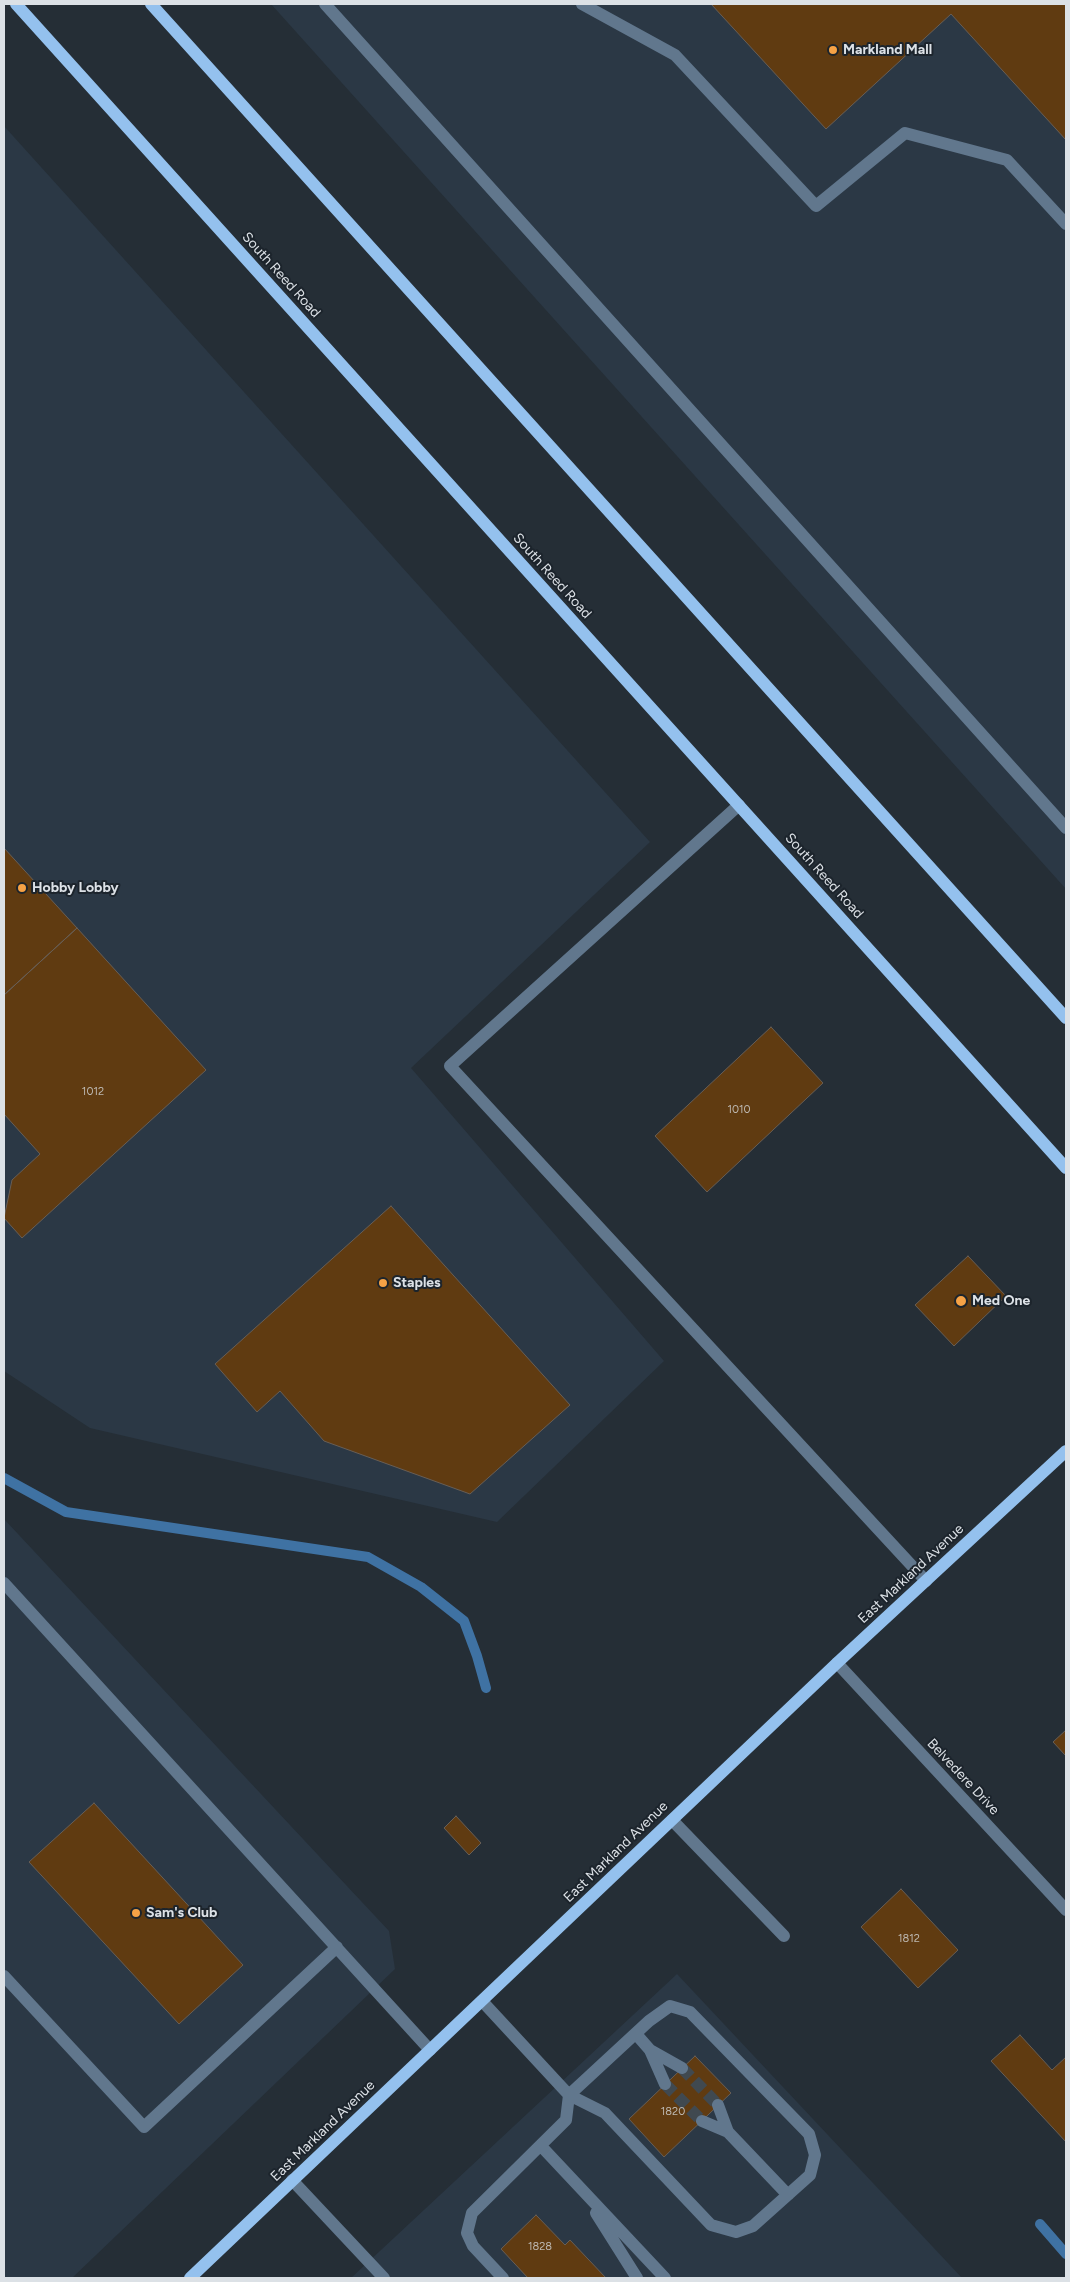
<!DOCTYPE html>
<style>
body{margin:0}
#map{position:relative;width:1070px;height:2282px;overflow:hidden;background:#252e36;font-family:Figtree,sans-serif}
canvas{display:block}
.frame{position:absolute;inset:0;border:5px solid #dce1e6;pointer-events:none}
</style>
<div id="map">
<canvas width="1070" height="2282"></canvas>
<div class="frame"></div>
</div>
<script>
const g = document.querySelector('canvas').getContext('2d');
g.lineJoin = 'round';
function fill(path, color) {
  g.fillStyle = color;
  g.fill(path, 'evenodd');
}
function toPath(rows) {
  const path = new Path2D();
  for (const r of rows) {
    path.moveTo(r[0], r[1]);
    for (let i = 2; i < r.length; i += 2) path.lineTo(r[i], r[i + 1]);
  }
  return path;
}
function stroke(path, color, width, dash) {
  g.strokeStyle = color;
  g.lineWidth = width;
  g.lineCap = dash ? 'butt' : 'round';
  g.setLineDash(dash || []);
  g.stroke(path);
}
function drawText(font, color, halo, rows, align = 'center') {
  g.font = font + ' Figtree,sans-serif';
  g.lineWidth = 4;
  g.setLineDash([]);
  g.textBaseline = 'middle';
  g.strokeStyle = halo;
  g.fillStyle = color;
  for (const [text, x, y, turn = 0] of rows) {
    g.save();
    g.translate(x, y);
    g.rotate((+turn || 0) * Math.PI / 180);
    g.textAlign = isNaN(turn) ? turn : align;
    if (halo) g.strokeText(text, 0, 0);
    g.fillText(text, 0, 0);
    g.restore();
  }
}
fill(toPath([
 [271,4,1066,4,1066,889],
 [4,126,650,842,411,1068,664,1361,497,1522,90,1428,4,1371],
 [4,1519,389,1931,395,1969,72,2278,4,2278],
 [677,1974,962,2278,351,2278]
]), '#2b3845');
stroke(toPath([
 [4,1478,66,1512,368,1557,421,1587,464,1621,477,1656,486,1688],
 [1040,2224,1066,2254]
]), '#3f72a3', 10);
const building = toPath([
 [711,4,1066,4,1066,140,951,14,826,129,711,4],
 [4,848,77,928,4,995,4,848],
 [77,928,206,1070,22,1238,4,1218,12,1180,40,1154,4,1114,4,995,77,928],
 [771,1027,823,1083,707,1192,655,1136,771,1027],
 [391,1206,570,1405,470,1494,324,1441,280,1391,257,1412,215,1364,391,1206],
 [968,1256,1006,1296,954,1346,915,1305,968,1256],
 [1066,1730,1066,1756,1053,1742,1066,1730],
 [94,1803,243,1965,179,2024,29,1862,94,1803],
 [456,1816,481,1843,469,1855,444,1828,456,1816],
 [901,1889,958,1950,918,1988,861,1927,901,1889],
 [1020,2035,1052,2070,1066,2057,1066,2142,991,2061,1020,2035],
 [695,2056,731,2093,664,2157,629,2119,695,2056],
 [536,2215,565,2245,570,2240,606,2278,528,2278,501,2249,536,2215]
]);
fill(building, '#603b11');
stroke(building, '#685e55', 1);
stroke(toPath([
 [682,2068,718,2105],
 [665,2084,702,2121]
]), '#404950', 12, [12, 6]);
stroke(toPath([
 [325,4,1066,828],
 [582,4,675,55,816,206,905,133,1007,160,1066,224],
 [739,805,450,1066,926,1581],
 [4,1583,430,2050],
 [837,1663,1066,1910],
 [672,1820,784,1936],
 [4,1976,144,2127,337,1947],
 [482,2001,569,2095,605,2113,711,2225,736,2232,753,2226,810,2175,815,2155,809,2134,690,2012,670,2006,649,2021,569,2095,566,2120,472,2213,467,2233,473,2246,503,2278],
 [636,2034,650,2050,665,2084],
 [650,2050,682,2068],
 [718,2105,728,2132,788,2195],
 [702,2121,728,2132],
 [541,2146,665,2278],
 [292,2180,384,2278],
 [596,2213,637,2278]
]), '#61778d', 12);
stroke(toPath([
 [16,4,1066,1168],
 [151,4,1066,1018],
 [190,2278,837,1663,1066,1451]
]), '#94c1ee', 12);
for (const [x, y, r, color] of [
 [833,50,5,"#f6a246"],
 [22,888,5,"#f6a246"],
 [383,1283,5,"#f6a246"],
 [961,1301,6,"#f6a246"],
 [136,1913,5,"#f6a246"]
]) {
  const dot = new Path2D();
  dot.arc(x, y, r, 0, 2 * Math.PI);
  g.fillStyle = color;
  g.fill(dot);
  stroke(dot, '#1c242c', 2);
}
drawText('11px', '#bdb8b1', null, [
 ["1012",93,1092],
 ["1010",739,1110],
 ["1812",909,1939],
 ["1820",673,2112],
 ["1828",540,2247]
]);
drawText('bold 14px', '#dce1e6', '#1c242c', [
 ["Markland Mall",843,50],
 ["Hobby Lobby",32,888],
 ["Staples",393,1283],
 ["Med One",972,1301],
 ["Sam's Club",146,1913]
], 'left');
drawText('14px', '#dce1e6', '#1c242c', [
 ["South Reed Road",281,275,48],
 ["South Reed Road",552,576,48],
 ["South Reed Road",824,876,48],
 ["East Markland Avenue",911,1574,-43],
 ["Belvedere Drive",963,1777,47],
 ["East Markland Avenue",616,1852,-44],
 ["East Markland Avenue",323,2131,-44]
]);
</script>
